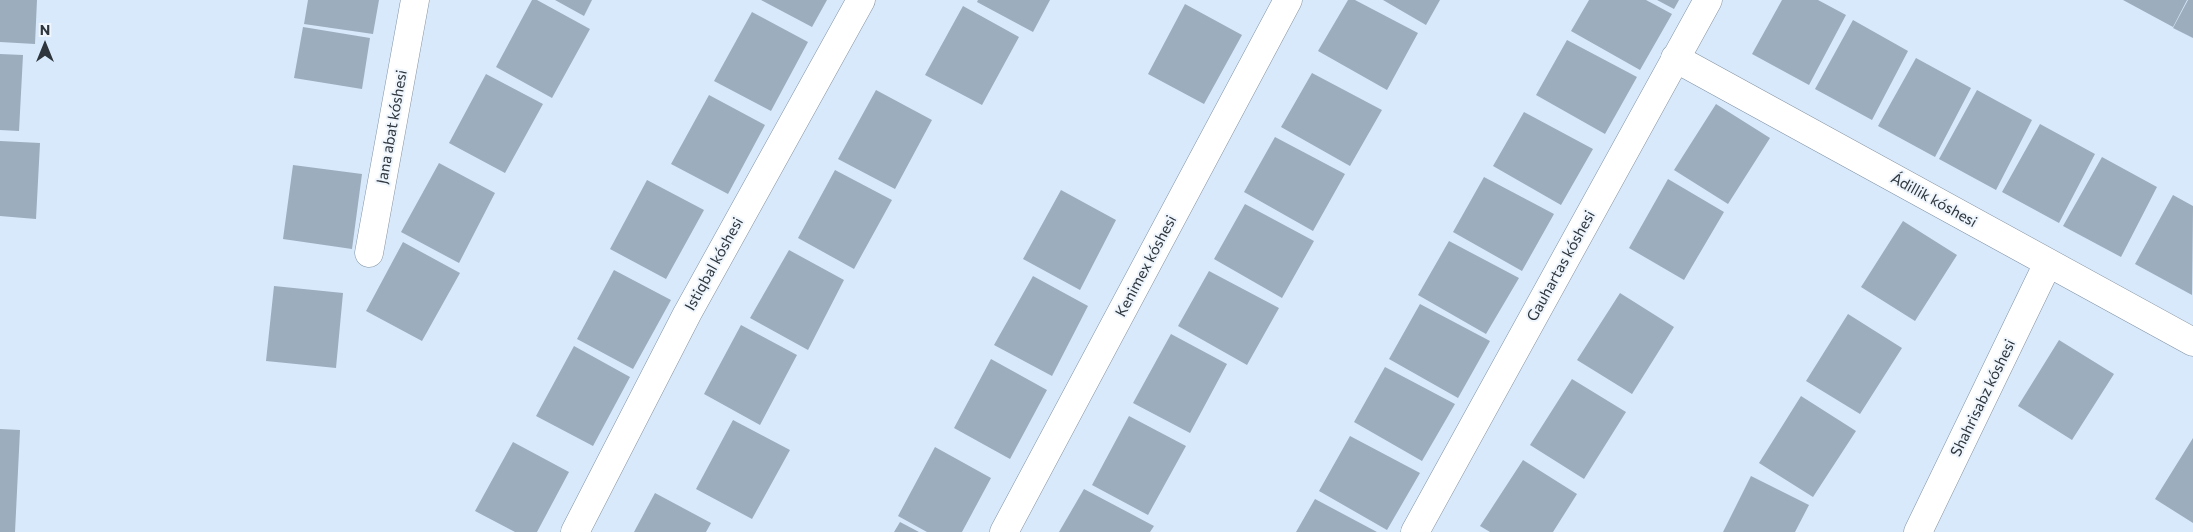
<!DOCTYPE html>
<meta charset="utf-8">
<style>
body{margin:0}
#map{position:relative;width:2193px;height:532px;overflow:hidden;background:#d7e9fb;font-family:Commissioner,sans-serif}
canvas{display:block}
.north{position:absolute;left:20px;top:20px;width:50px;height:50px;-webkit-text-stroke:4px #eef5fc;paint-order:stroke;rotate:0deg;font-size:14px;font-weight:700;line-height:20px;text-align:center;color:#2e353c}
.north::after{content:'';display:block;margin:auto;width:18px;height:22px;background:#2e353c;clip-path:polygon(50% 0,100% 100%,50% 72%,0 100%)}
</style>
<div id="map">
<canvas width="2193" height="532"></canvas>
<div class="north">N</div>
</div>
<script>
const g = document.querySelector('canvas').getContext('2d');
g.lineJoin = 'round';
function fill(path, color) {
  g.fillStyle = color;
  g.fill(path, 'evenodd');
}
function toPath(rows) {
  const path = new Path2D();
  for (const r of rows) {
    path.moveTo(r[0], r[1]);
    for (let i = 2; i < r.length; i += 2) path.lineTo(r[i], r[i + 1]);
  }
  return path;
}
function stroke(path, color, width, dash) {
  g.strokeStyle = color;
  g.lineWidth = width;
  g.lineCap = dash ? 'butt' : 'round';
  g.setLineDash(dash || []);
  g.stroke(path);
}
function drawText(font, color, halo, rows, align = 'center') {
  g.font = font + ' Commissioner,sans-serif';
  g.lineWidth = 4;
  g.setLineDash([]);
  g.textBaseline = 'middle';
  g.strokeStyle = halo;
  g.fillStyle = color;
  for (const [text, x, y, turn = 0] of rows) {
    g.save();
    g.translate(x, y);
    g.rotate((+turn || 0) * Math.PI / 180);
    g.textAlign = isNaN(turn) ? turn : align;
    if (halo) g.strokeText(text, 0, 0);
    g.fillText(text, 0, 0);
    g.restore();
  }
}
fill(toPath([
 [0,0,37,0,35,44,0,42],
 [308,0,379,0,373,34,304,24],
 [532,0,537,0,590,29,552,98,496,67],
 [555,0,592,0,584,16],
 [761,0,827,0,812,27],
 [978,0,1050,0,1033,32,977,2],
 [1348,0,1355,0,1418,33,1387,90,1318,51],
 [1383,0,1440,0,1426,25],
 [1589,0,1646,0,1672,14,1640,70,1571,31],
 [1657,0,1679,0,1674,9],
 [1782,0,1818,0,1846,15,1809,85,1752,54],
 [2123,0,2187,0,2173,27],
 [2188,0,2193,0,2193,38,2173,28],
 [1185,4,1242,35,1204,104,1148,74],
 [963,6,1019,37,982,105,925,75],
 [752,12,808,42,771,111,714,81],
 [1853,20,1908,51,1872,120,1815,89],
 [303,27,370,38,362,89,294,78],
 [1567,40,1637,77,1605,134,1536,95],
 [0,54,23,55,19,131,0,130],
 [1916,58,1971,88,1935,157,1878,126],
 [1312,73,1382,110,1350,166,1281,127],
 [486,74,543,104,505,173,449,143],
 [876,90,932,120,895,189,838,159],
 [1977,90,2032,120,1996,190,1939,159],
 [709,95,765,125,728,194,671,164],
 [1716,104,1770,138,1728,204,1674,170],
 [1524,112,1593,149,1561,205,1493,166],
 [2040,124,2095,154,2059,223,2002,192],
 [1275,137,1345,174,1313,231,1244,192],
 [0,141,40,143,36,219,0,216],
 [2102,157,2157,187,2121,257,2063,226],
 [439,163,495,193,459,263,401,232],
 [293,165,362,174,352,249,283,239],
 [835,170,892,200,854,269,798,238],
 [1484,177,1554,214,1522,271,1453,232],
 [1668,179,1724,212,1684,280,1629,248],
 [647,180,704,210,666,279,610,249],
 [1061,190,1116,220,1080,290,1023,259],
 [2173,195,2193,206,2192,295,2135,264],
 [1245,204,1314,241,1282,298,1214,259],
 [1903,221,1957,255,1915,321,1861,287],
 [1449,241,1519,278,1486,334,1418,295],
 [403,242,460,273,422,341,366,311],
 [789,250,844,280,808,350,750,318],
 [614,270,671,300,633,369,577,339],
 [1209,271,1279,308,1247,365,1178,326],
 [1033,276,1088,306,1052,376,994,345],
 [274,286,343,293,336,368,266,361],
 [1620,293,1674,327,1632,394,1577,360],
 [1420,304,1490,341,1458,398,1389,359],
 [1848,314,1902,348,1860,414,1806,381],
 [741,325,797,355,760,425,704,394],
 [1171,334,1227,364,1190,433,1133,403],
 [2059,340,2114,374,2072,440,2018,406],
 [574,346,630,377,593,446,536,416],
 [991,359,1047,390,1010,459,954,428],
 [1385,367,1455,404,1422,461,1354,422],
 [1572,379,1626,412,1584,479,1530,445],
 [1801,396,1856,431,1813,497,1759,463],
 [1129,416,1186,446,1148,515,1092,485],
 [733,420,790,450,752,519,696,489],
 [0,429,20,430,15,532,0,532],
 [1350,436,1420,473,1387,530,1319,491],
 [2193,438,2193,523,2155,499],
 [513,442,569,472,537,532,515,532,475,511],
 [935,447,991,478,962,532,927,532,898,516],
 [1523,460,1577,494,1553,532,1490,532,1480,526],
 [1751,476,1809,505,1795,532,1723,532],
 [1084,489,1154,526,1150,532,1059,532],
 [655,493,711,523,706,532,634,532],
 [1315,499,1377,532,1296,532],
 [900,522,919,532,894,532]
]), '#9cadbe');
const street = toPath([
 [1675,58,2193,342],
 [369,253,415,0],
 [575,532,687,314,861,0],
 [1004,532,1288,0],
 [1415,532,1708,0],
 [1918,532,2048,263]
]);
stroke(street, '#8191a2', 29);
stroke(street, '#fff', 28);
drawText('15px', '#2e353c', '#eef5fc', [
 ["Jana abat kóshesi",392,127,-80],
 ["Ádillik kóshesi",1934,200,29],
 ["Istiqbal kóshesi",714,264,-61],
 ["Kenimex kóshesi",1146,266,-62],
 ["Gauhartas kóshesi",1561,266,-61],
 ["Shahrisabz kóshesi",1983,398,-64]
]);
</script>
